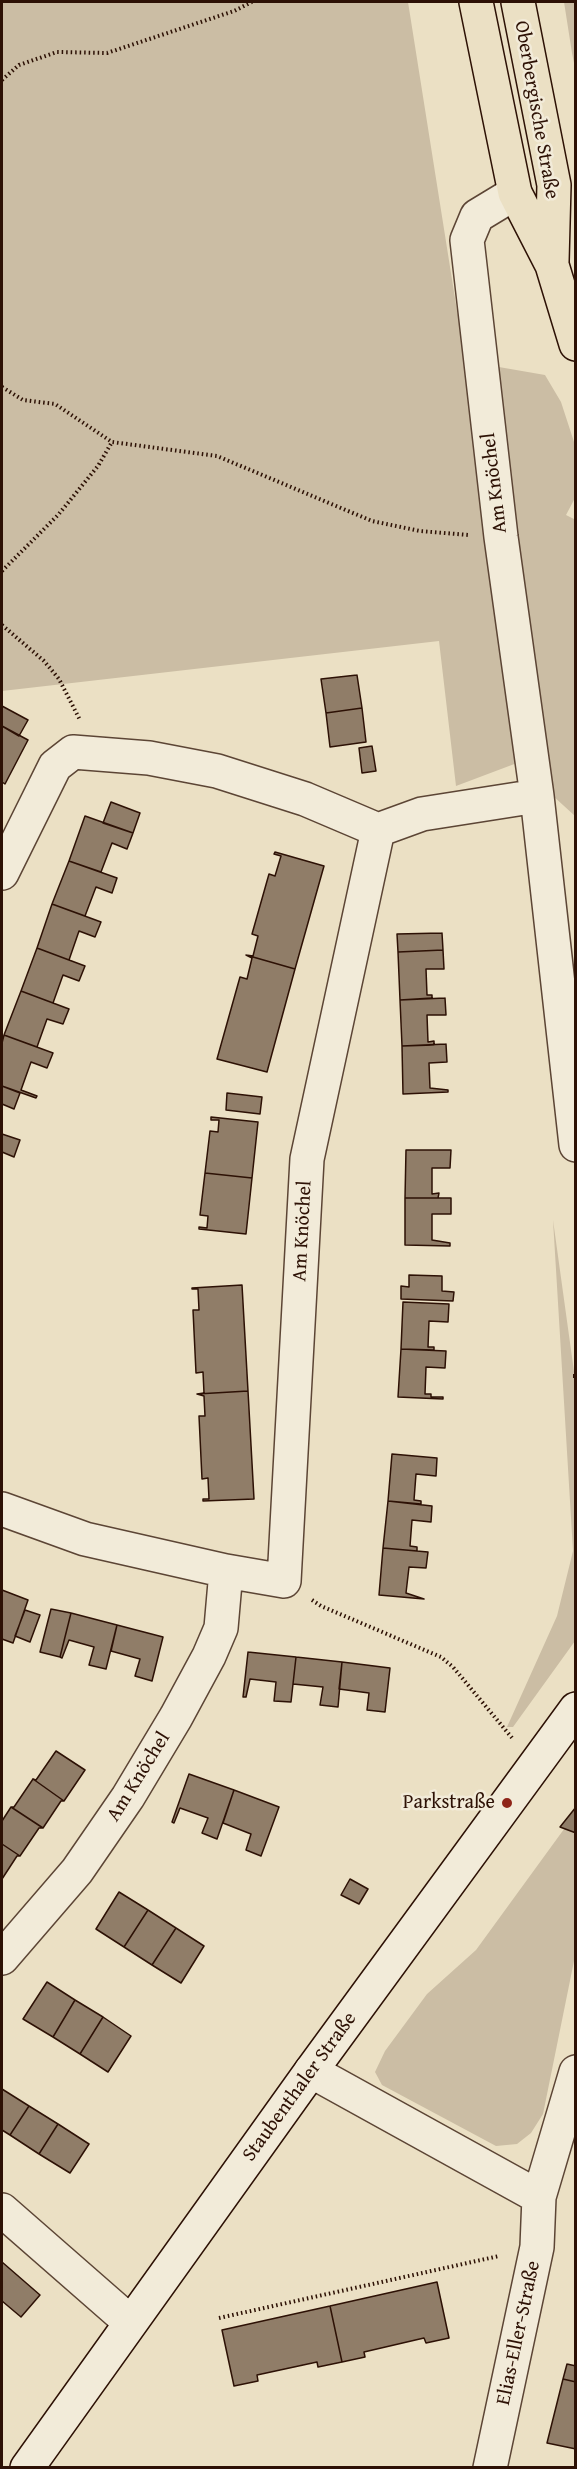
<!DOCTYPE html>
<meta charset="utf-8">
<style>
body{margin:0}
#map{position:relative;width:577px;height:2469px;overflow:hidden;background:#ebe0c4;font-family:"Gentium Book Plus",serif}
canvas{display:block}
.frame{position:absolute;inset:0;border:3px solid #2d1105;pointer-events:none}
</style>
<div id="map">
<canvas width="577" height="2469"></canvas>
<div class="frame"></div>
</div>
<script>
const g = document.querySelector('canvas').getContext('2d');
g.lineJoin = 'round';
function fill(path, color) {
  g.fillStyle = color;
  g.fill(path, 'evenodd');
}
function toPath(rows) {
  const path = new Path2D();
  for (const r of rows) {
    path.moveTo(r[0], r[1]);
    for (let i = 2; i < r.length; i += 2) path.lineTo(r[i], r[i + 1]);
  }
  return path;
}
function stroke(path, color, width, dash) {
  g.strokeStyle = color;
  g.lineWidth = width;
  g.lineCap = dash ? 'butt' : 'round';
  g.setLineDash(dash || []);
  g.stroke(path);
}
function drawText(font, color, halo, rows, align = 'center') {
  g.font = font + ' "Gentium Book Plus",serif';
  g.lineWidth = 5;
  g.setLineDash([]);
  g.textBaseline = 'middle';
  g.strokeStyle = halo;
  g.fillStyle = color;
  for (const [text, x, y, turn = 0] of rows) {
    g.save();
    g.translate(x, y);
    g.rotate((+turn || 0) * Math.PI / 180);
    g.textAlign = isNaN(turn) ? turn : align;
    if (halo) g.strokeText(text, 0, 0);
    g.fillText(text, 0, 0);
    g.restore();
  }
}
fill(toPath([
 [2,2,408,2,457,311,470,362,545,375,561,402,575,445,575,498,566,515,576,520,575,816,517,763,456,786,439,641,2,691],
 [564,2,575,2,575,68,572,53],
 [553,1220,576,1386,575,1641,513,1727,507,1727,557,1616,573,1551],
 [575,1814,575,1956,543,2114,531,2133,517,2144,496,2146,382,2085,375,2072,385,2051,427,1994,476,1950]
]), '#cbbda4');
const building = toPath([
 [357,675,362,708,326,713,321,679,357,675],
 [2,706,28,720,19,736,2,726,2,706],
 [362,708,366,742,330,747,326,713,362,708],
 [2,726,28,740,5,784,2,782,2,726],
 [372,746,376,771,362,773,359,748,372,746],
 [111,802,140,813,133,833,103,823,111,802],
 [85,816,133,833,127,849,112,843,101,872,69,861,85,816],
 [275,852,324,866,295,969,246,955,253,956,258,936,252,934,269,874,275,876,281,856,274,854,275,852],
 [69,861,117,878,112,893,96,887,85,916,52,904,69,861],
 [52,904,101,922,95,937,79,931,69,960,37,948,52,904],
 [442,933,443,950,398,952,397,934,442,933],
 [37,948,85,966,79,981,63,975,53,1003,21,991,37,948],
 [443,950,444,969,426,969,427,995,432,995,432,998,400,1000,398,952,443,950],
 [246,955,295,969,267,1072,217,1059,240,977,247,979,252,958,246,955],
 [21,991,69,1009,63,1024,47,1019,37,1047,4,1035,21,991],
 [445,998,446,1015,427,1015,428,1042,434,1041,434,1045,402,1046,400,1000,445,998],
 [4,1035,53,1053,47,1068,31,1062,21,1090,37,1096,36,1098,2,1086,2,1043,4,1035],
 [446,1044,447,1062,429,1063,430,1088,448,1090,448,1092,403,1094,402,1046,446,1044],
 [2,1086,20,1093,14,1109,2,1104,2,1086],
 [227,1093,262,1097,260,1114,226,1110,227,1093],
 [211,1117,258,1122,252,1178,205,1173,210,1131,218,1132,219,1120,211,1120,211,1117],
 [2,1134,20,1140,14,1157,2,1152,2,1134],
 [406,1150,451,1150,450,1168,432,1168,432,1194,439,1193,438,1198,405,1198,406,1150],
 [205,1173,252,1178,246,1234,199,1229,199,1227,207,1228,208,1216,200,1215,205,1173],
 [405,1198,451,1198,451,1214,432,1214,432,1240,450,1243,450,1246,405,1245,405,1198],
 [409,1275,442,1276,442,1291,454,1292,453,1301,401,1299,401,1286,409,1287,409,1275],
 [242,1285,248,1391,197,1394,204,1393,203,1372,196,1373,193,1310,199,1310,198,1289,192,1289,192,1288,242,1285],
 [403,1302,449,1304,448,1322,429,1321,428,1347,434,1347,434,1350,401,1349,403,1302],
 [401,1349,446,1351,445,1368,426,1367,425,1394,431,1394,431,1397,443,1397,443,1399,398,1397,401,1349],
 [248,1391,254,1499,203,1501,203,1499,209,1499,208,1478,202,1479,199,1416,205,1416,204,1396,197,1394,248,1391],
 [392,1454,437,1458,436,1476,416,1474,414,1500,421,1501,421,1504,388,1501,392,1454],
 [388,1501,432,1506,431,1522,412,1520,410,1546,417,1547,417,1551,383,1548,388,1501],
 [383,1548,428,1552,426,1568,409,1567,406,1593,424,1599,379,1595,383,1548],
 [2,1590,28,1600,13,1643,2,1639,2,1590],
 [51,1609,71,1613,60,1657,40,1652,51,1609],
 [25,1610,40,1615,30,1642,15,1636,25,1610],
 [71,1613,117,1625,106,1669,89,1665,94,1647,69,1640,62,1658,60,1657,71,1613],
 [117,1625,163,1637,152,1681,135,1676,140,1659,111,1651,117,1625],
 [248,1652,296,1657,291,1702,274,1701,276,1682,250,1679,246,1697,243,1697,248,1652],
 [296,1657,342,1662,338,1707,320,1705,323,1687,293,1684,296,1657],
 [342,1662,390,1668,385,1712,367,1710,369,1693,339,1689,342,1662],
 [56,1751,85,1770,64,1801,33,1779,36,1780,56,1751],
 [189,1774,234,1790,217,1839,202,1833,208,1818,180,1808,174,1823,172,1822,189,1774],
 [33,1779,64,1801,61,1801,43,1828,11,1807,14,1807,33,1779],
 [234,1790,279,1807,261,1856,246,1850,251,1834,223,1823,234,1790],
 [11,1807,43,1828,39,1828,20,1856,2,1844,2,1821,11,1807],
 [576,1807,576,1833,560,1827,576,1807],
 [2,1844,20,1856,17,1856,2,1879,2,1844],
 [350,1879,368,1889,359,1904,341,1895,350,1879],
 [119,1892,148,1910,124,1947,96,1929,119,1892],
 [148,1910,176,1928,152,1965,124,1947,148,1910],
 [176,1928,204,1946,181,1983,152,1965,176,1928],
 [47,1982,75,2000,53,2037,23,2019,47,1982],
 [75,2000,103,2017,80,2054,53,2037,75,2000],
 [103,2017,131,2036,108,2072,80,2054,103,2017],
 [2,2089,29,2106,10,2135,2,2130,2,2089],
 [29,2106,58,2124,39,2154,10,2135,29,2106],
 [58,2124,89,2144,70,2173,39,2154,58,2124],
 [2,2262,40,2295,21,2317,2,2301,2,2262],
 [437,2282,449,2338,426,2343,424,2338,364,2352,365,2357,342,2362,330,2306,437,2282],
 [330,2306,342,2362,318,2367,317,2362,257,2375,258,2381,234,2386,222,2330,330,2306],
 [567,2364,576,2366,576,2382,563,2379,567,2364],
 [563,2379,576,2382,576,2449,547,2443,563,2379]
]);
fill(building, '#907d68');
stroke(building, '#2d1105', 1.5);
const street = toPath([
 [515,193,477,216,467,240,501,537,537,796,576,1145],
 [2,873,55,766,73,752,149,758,217,771,305,799,378,830,422,814,537,796],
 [2,1509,85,1539,226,1571,221,1628,209,1656,176,1717,128,1797,77,1871,2,1958],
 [226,1571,284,1581,307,1159,378,830],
 [311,2071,539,2197],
 [2,2210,130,2322],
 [490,2468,537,2247,539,2197,576,2072]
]);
const secondary = toPath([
 [27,2468,311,2071,576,1709]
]);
const highway = toPath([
 [476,2,515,193,552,265,576,344],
 [518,2,554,185,552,261]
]);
stroke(street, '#5c4535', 36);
stroke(secondary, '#2d1105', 36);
stroke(highway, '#2d1105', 36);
stroke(toPath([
 [2,80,19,65,57,52,107,53,234,11,252,2],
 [2,387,23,400,55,404,112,442,217,456,372,521,420,531,468,535],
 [2,571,58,515,98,466,112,442],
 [2,625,44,661,59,679,80,720],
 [573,1376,576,1376],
 [312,1600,321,1606,441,1657,453,1667,513,1739],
 [219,2318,499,2256]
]), '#2d1105', 4, [1.5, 3]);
stroke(street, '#f2ebd9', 33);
stroke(secondary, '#f2ebd9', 33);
stroke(highway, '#ebe0c4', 33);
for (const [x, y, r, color] of [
 [507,1803,6,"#8f2418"]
]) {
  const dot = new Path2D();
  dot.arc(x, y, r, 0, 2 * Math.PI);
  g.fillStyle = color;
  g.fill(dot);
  stroke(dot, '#f2ebd9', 2);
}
drawText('20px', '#2d1105', '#f2ebd9', [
 ["Oberbergische Straße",536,110,80],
 ["Am Knöchel",495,483,-97],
 ["Am Knöchel",303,1231,-87],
 ["Am Knöchel",139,1777,-58],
 ["Staubenthaler Straße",300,2087,-54],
 ["Elias-Eller-Straße",519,2333,-78]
]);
drawText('20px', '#2d1105', '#f2ebd9', [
 ["Parkstraße",495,1803]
], 'right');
</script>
